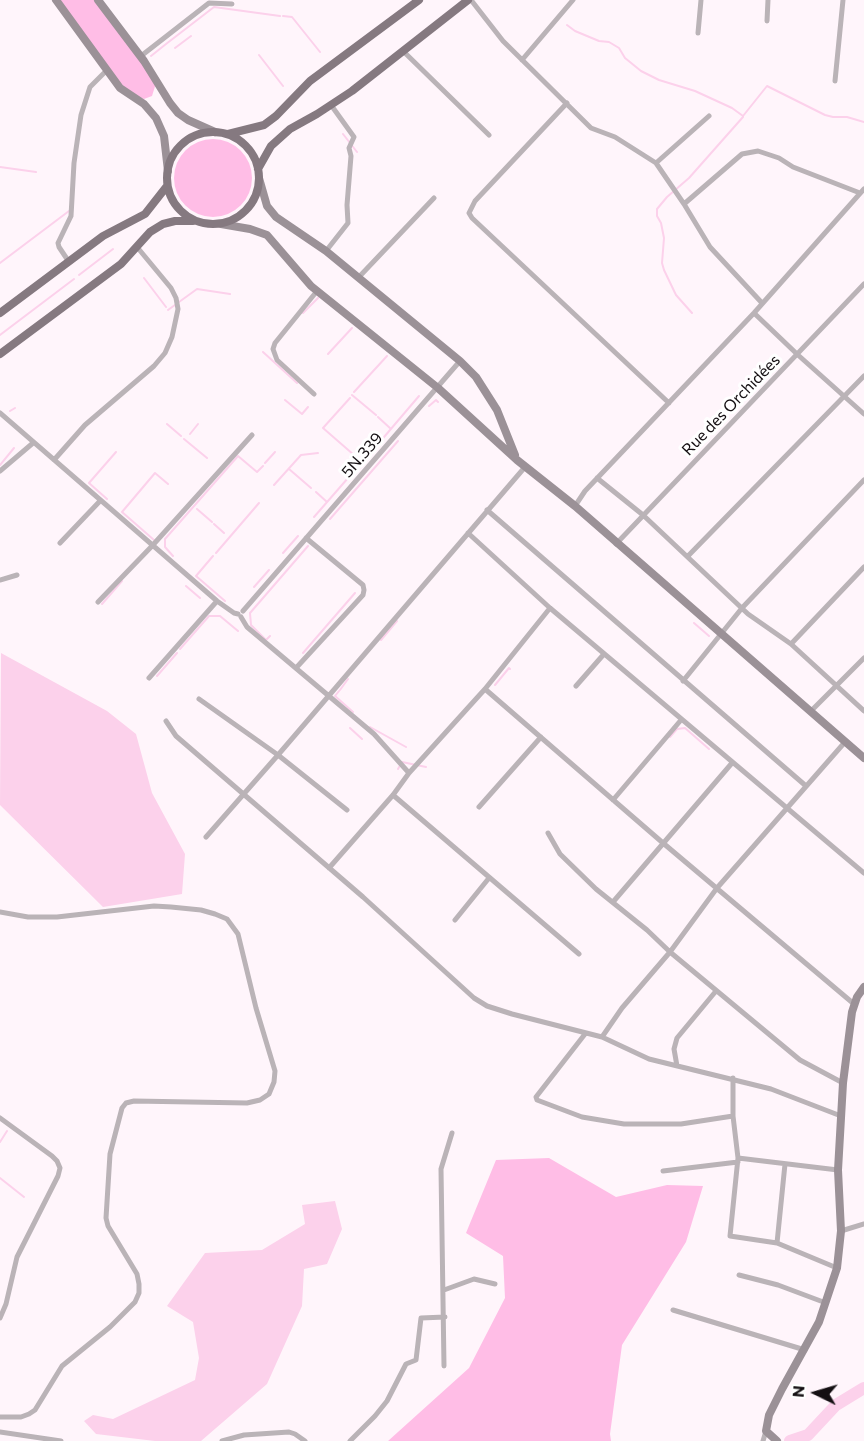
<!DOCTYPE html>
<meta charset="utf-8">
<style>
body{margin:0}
#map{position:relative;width:864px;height:1441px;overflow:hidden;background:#fff5fb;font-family:Commissioner,sans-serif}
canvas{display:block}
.north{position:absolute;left:786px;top:1363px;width:60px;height:60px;-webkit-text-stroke:4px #fff;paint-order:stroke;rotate:275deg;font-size:16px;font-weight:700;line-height:24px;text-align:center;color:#140f12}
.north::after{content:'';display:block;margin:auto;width:21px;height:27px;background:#140f12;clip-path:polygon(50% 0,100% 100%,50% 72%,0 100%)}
</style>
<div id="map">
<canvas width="864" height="1441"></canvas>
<div class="north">N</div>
</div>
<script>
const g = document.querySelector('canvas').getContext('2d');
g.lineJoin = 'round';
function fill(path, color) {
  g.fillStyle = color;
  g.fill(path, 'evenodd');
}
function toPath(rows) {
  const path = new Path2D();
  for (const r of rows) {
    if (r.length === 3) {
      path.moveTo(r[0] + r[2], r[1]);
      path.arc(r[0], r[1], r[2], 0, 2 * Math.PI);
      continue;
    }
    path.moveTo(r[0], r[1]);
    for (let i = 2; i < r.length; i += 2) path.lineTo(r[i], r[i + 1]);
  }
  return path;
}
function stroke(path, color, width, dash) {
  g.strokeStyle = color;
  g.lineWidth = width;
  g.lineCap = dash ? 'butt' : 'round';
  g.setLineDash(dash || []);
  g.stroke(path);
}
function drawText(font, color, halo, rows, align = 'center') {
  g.font = font + ' Commissioner,sans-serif';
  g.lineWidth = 6;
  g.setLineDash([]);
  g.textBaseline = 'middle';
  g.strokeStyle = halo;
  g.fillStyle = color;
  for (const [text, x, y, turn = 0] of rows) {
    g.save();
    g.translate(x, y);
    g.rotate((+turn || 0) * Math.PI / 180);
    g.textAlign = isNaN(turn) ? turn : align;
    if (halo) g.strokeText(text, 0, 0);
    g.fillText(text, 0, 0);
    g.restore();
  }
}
fill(toPath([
 [57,0,97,0,157,80,152,96,144,99,127,92],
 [213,178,39],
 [549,1158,616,1197,667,1185,703,1186,686,1242,622,1345,610,1434,611,1441,388,1441,469,1368,505,1298,503,1256,466,1233,496,1160]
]), '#ffbde6');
fill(toPath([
 [1,653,107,711,136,734,152,793,185,854,182,894,103,907,0,805],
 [335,1201,342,1229,327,1264,304,1269,302,1306,267,1384,201,1441,155,1441,96,1434,84,1421,93,1415,113,1419,195,1380,199,1358,193,1322,167,1306,205,1253,262,1250,305,1224,302,1205]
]), '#fcd1eb');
stroke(toPath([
 [283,16,292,17,320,52],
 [567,25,575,31,599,41,609,42,619,48,625,58,641,71,659,80,695,91,732,108,743,116,767,86,825,115,833,117,847,117,864,122],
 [166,44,214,7,280,16],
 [175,48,191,36],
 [259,55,283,86],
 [151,56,166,44],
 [343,134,357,152],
 [0,167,36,172],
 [0,263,69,211],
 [79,275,113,249],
 [144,278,166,307],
 [168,310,197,289,230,294],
 [303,313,318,298],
 [692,313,676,295,664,270,662,263,664,238,661,223,657,216,657,209,667,197,689,178,743,117],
 [0,335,74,279],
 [263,352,297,383],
 [328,354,352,328],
 [354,392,387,356],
 [352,395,376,415],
 [285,400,302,414,308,407],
 [429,406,436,400,438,402],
 [10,411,15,408],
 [378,417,391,429],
 [167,424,181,436],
 [190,434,198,424],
 [184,439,207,458],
 [367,457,419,396],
 [265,463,275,452],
 [0,465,14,448],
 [289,469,311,488],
 [274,485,301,455,318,453],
 [316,492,327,502],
 [107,499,89,483,116,452],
 [197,509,212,522],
 [314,517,362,462,323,428,350,398],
 [330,519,398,441],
 [214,524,224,533],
 [154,540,122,512,155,473,168,484],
 [216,553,259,503],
 [283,553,298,536],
 [173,556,165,547,165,539,238,456,257,472,263,466],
 [213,556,196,576,225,601],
 [186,586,200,598],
 [254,587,269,570],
 [102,604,122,581],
 [694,623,709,636],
 [270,636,266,640,251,625,250,613,308,546],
 [381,640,397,621],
 [180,649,209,616,220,616,238,631],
 [303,653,355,593],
 [157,676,177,653],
 [495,685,509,668,510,669],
 [340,690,348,679],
 [339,691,335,696,353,712],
 [370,727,406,747],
 [350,728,362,739],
 [670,737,677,729,685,728,709,749],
 [398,769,402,762,426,767],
 [0,1142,7,1131],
 [0,1178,24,1197]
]), '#fcd1eb', 2);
stroke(toPath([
 [790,1441,808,1435,836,1405,864,1388]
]), '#fcd1eb', 12);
stroke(toPath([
 [471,0,503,41,591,128,615,137,656,163,684,204,710,247,762,303],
 [767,21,768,0],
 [698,33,701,0],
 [403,51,489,135],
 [141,56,209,3,232,4],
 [522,60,573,0],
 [835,81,843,0],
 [567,103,475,201,469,213,472,218,669,403],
 [656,163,709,116],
 [684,204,742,154,758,151,779,158,793,167,860,193],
 [326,251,348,223,347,205,351,156,349,148,354,137,331,105],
 [69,262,59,247,58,243,71,216,74,163,81,115,90,87,107,70],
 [358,278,434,198],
 [754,313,798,355,864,414],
 [314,394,277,360,273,349,275,343,317,291],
 [0,413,217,601,234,613,238,614],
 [54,460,85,425,154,366,165,353,172,337,178,309,176,298,171,288,137,247],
 [0,471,33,443],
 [597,478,643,515,748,614,791,644,864,711],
 [575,506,585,491,754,313,864,189],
 [487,510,806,786],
 [468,533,550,608,864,873],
 [60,543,100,501],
 [616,544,864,284],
 [688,556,864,376],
 [0,580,17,575],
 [98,602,152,546,252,435],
 [243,611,460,361],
 [241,617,247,627,374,734,409,773],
 [791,644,864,567],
 [296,668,363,595,364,590,363,585,306,538],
 [149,678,217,601],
 [683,681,742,608,864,480],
 [576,686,604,654],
 [485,689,663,843,854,1004],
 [199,699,278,755,347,810],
 [810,712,864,658],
 [166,721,176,736,363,897,474,998,487,1006,512,1014,602,1037,649,1059,771,1089,841,1116],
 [393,795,579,954],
 [613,800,681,720],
 [479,807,541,737],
 [548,833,560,854,596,889,647,930,670,952,800,1060,843,1083],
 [206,837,278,755,525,467],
 [329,868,393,795,409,773,485,689,550,608],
 [613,902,732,763],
 [0,912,28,917,57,917,154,906,171,907,201,910,215,914,227,919,238,934,256,1008,275,1071,274,1082,269,1094,260,1100,247,1103,134,1101,126,1103,122,1108,110,1154,106,1218,108,1226,137,1274,139,1284,139,1293,135,1302,110,1327,62,1366,35,1410,29,1414,21,1417,0,1417],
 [455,920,489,878],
 [585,1034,536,1097,537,1100,582,1117,624,1124,681,1124,733,1116],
 [602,1037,622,1008,670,952,717,888,845,742],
 [677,1066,674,1049,677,1038,716,991],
 [733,1078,733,1116,738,1158,730,1236,777,1243,837,1268],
 [0,1118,52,1156,57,1161,60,1168,58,1176,17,1257,6,1304,0,1318],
 [738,1158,838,1170],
 [663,1171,738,1162],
 [841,1231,864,1224],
 [777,1243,785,1164],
 [739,1275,778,1285,826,1303],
 [444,1290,474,1279,495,1284],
 [673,1310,805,1350],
 [444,1366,441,1169,452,1133],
 [0,1432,61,1441],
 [222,1441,244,1435,289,1432,295,1434,305,1441],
 [350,1441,375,1416,387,1401,406,1364,416,1360,421,1318,445,1317],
 [763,1441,766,1431]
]), '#bab3b7', 5);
stroke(toPath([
 [56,0,120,88,144,104,156,118,164,136,168,171],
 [98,0,144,61,170,103,178,113,188,120,215,132],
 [259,178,267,206,276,217,326,251,460,361,476,377,497,410,515,455],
 [221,224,250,229,267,235,311,286,438,388,517,460,575,506,864,758],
 [777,1441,766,1431,769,1415,782,1389,819,1322,837,1268,841,1231,838,1170,843,1083,852,1012,857,997,864,987]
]), '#9b9197', 8);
stroke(toPath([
 [213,178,46],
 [228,134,264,125,276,116,310,81,419,0],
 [258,169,271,146,290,129,317,114,352,91,468,0],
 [0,313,103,236,145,214,167,186],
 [0,354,121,264,150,232,163,224,175,221,193,221]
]), '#857980', 8);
drawText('16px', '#140f12', '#fff', [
 ["Rue des Orchidées",731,405,-46],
 ["5N.339",362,455,-49]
]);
</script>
